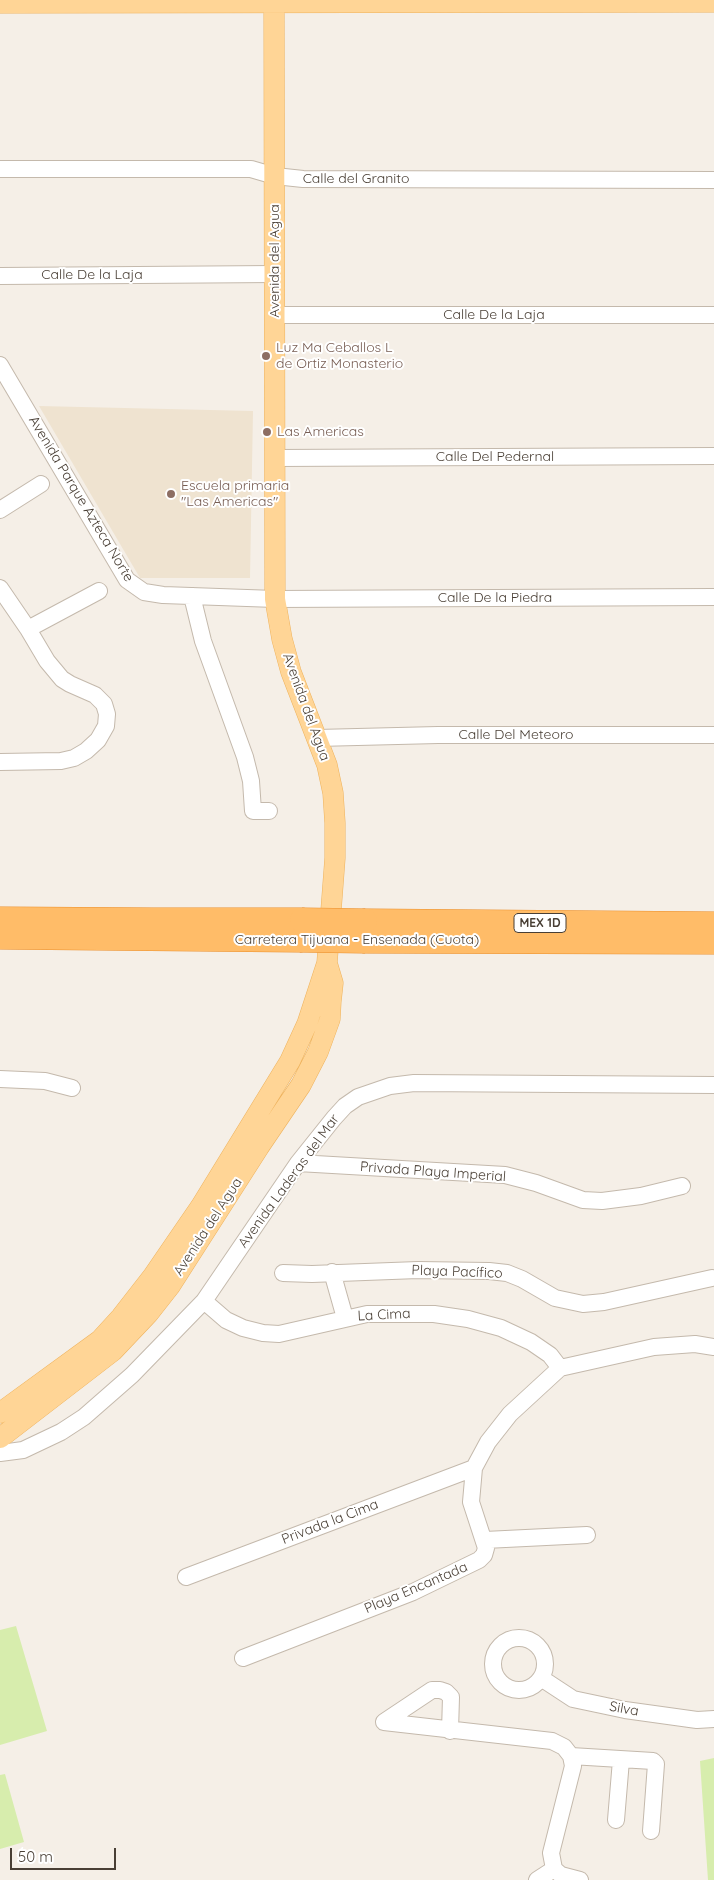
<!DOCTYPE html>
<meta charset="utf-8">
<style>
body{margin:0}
#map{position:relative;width:714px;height:1880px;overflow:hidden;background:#f5efe7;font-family:Quicksand,sans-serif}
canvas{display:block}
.scale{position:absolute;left:10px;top:1848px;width:106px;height:22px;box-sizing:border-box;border:2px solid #493f35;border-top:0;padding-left:6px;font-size:15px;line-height:18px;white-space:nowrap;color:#493f35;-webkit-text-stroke:4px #fff;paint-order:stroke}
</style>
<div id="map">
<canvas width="714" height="1880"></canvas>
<div class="scale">50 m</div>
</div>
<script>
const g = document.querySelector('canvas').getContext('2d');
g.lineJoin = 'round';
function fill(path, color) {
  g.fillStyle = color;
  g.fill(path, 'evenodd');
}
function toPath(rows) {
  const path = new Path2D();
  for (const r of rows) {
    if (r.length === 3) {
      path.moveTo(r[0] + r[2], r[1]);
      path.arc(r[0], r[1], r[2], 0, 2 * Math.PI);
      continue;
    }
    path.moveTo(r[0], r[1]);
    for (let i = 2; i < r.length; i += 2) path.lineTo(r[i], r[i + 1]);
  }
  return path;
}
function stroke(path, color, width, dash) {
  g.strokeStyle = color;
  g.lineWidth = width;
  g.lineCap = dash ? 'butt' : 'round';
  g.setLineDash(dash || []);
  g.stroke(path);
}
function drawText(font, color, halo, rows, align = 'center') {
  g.font = font + ' Quicksand,sans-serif';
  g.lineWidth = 4;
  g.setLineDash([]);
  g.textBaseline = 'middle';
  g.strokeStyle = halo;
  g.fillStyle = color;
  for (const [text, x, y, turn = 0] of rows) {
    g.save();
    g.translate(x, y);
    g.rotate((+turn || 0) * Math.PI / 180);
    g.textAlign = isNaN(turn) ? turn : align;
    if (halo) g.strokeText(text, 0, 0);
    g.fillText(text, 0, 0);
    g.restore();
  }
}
fill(toPath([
 [39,406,253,411,250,578,140,578]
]), '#efe3d0');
fill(toPath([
 [16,1626,47,1731,0,1745,0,1630],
 [714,1758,714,1880,708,1880,700,1761],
 [5,1774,24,1842,0,1849,0,1775]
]), '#d7edad');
const minor = toPath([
 [0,169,251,169,275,176,303,179,714,180],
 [0,276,275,274],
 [275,315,714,315],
 [0,365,127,580,144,592,163,595,275,599,714,597],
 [275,458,714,456],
 [0,510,41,484],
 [0,588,28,629,47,661,62,679,70,684,95,695,104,704,107,714,106,726,98,740,86,751,74,758,61,761,0,762],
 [192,596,203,641,245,757,251,781,253,811,269,811],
 [28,629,99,591],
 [317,738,438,735,714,735],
 [0,1079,45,1081,72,1088],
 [298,1163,505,1175,536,1183,583,1200,602,1201,641,1196,682,1186],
 [332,1272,345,1318],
 [283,1273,312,1274,418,1270,489,1271,507,1273,522,1279,555,1298,583,1304,604,1302,712,1278],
 [204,1301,226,1320,243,1328,263,1333,279,1334,367,1314,434,1314,468,1319,501,1328,531,1342,550,1355,560,1368],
 [0,1453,23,1450,61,1432,84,1417,132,1375,204,1301,298,1163,334,1118,345,1106,358,1097,390,1086,414,1083,714,1085],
 [485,1540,587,1535],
 [186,1577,474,1468],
 [519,1664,26],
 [243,1658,413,1592,479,1560,484,1555,486,1548,471,1502,474,1468,488,1442,510,1414,560,1368,654,1347,695,1344,714,1347],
 [541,1678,573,1699,625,1710,697,1720,714,1719],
 [384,1722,552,1741,564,1747,571,1756,573,1766,551,1853,554,1869,561,1875,580,1880],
 [384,1722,432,1690,440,1690,446,1692,451,1697,450,1731],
 [571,1756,653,1761,656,1764,651,1831],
 [616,1820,621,1760],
 [537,1880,554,1869]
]);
const major = toPath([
 [0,3,714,2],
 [0,1413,100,1340,121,1317,153,1276,201,1206,290,1061,307,1024,327,963,335,858,335,823,333,793,327,765,291,672,282,639,275,599,274,0],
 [0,1438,113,1351,148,1314,170,1286,259,1147,301,1085,318,1052,330,1019,331,1001,333,983,327,963]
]);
const highway = toPath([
 [0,919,153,920,302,920],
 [365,921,714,924],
 [0,937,300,940],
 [365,941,714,942]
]);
stroke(minor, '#c4b9ac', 18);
stroke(major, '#eeb25c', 21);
stroke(highway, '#eb8f2b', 25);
stroke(minor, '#fff', 16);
stroke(major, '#ffd596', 20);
stroke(highway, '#ffbc68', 24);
const highwayBridge = toPath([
 [302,920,365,921],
 [300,940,365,941]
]);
stroke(highwayBridge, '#eb8f2b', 25, []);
stroke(highwayBridge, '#ffbc68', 24);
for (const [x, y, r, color] of [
 [266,356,5,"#8d6e63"],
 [267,432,5,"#8d6e63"],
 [171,494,5,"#8d6e63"]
]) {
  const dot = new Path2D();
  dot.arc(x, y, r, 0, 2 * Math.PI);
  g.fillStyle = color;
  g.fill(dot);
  stroke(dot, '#fff', 2);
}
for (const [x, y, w] of [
 [540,923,52]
]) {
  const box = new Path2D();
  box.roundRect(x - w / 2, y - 9.5, w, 19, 4);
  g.fillStyle = '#fff';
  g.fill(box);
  stroke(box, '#493f35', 1);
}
drawText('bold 12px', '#493f35', null, [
 ["MEX 1D",540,923]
]);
drawText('14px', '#493f35', '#fff', [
 ["Calle del Granito",356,179],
 ["Avenida del Agua",275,261,-90],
 ["Calle De la Laja",92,275],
 ["Calle De la Laja",494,315],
 ["Calle Del Pedernal",495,457],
 ["Avenida Parque Azteca Norte",81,499,59],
 ["Calle De la Piedra",495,598],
 ["Avenida del Agua",306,707,70],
 ["Calle Del Meteoro",516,735],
 ["Carretera Tijuana - Ensenada (Cuota)",357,940],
 ["Privada Playa Imperial",433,1172,4],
 ["Avenida Laderas del Mar",289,1181,-54],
 ["Avenida del Agua",208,1227,-57],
 ["Playa Pacífico",457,1272,2],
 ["La Cima",384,1315,-3],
 ["Privada la Cima",330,1522,-21],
 ["Playa Encantada",416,1588,-23],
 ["Silva",624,1709,10]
]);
drawText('14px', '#785e54', '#fff', [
 ["Luz Ma Ceballos L",276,348],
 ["de Ortiz Monasterio",276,364],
 ["Las Americas",277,432],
 ["Escuela primaria",181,486],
 ["\"Las Americas\"",181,502]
], 'left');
</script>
